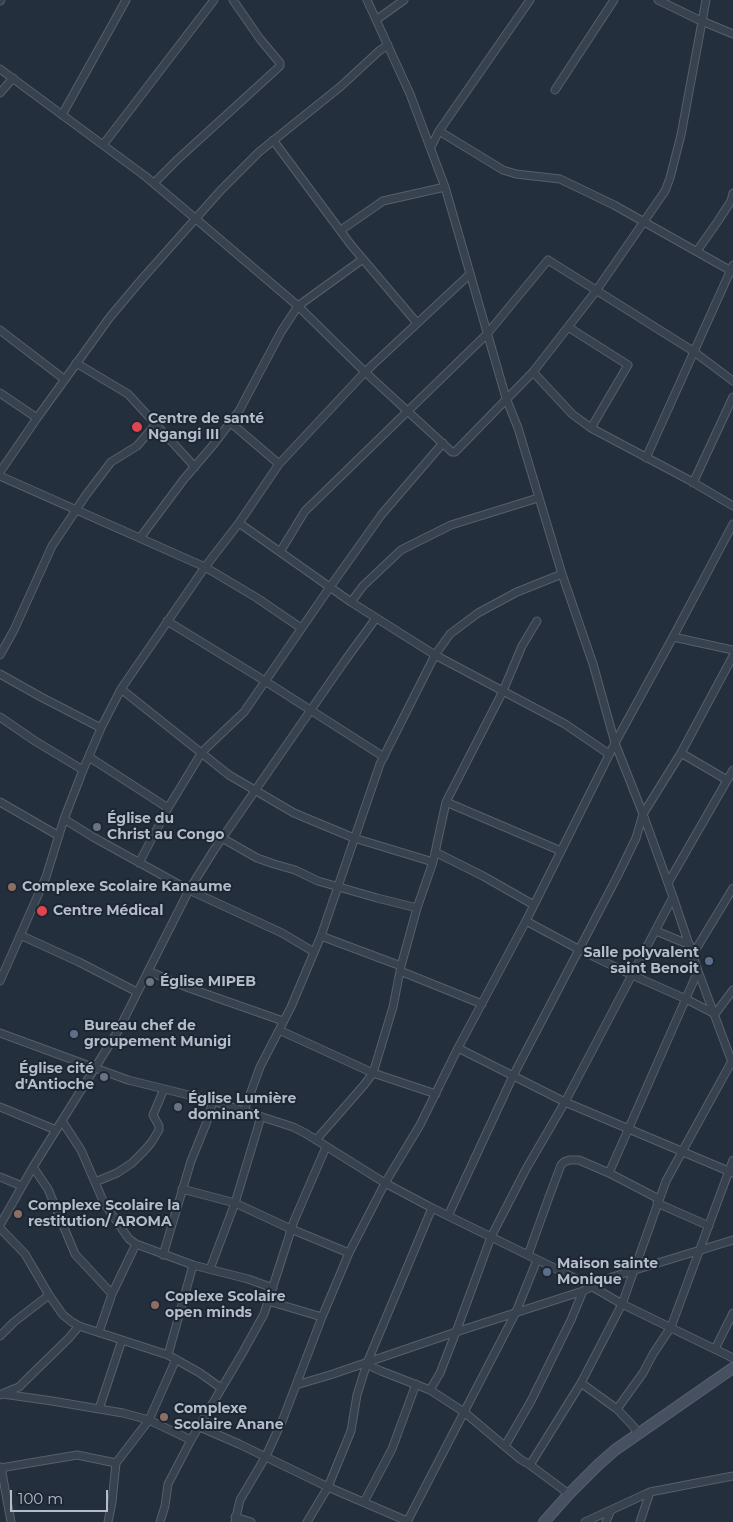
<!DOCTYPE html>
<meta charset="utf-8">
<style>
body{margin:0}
#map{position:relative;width:733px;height:1522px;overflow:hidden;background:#242f3e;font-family:Montserrat,sans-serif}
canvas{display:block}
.scale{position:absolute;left:10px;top:1490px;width:98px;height:22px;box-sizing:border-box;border:2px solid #b4bcc9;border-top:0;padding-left:6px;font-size:15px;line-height:18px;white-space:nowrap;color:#b4bcc9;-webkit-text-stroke:4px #1d2633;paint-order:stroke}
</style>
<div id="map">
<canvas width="733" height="1522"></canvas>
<div class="scale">100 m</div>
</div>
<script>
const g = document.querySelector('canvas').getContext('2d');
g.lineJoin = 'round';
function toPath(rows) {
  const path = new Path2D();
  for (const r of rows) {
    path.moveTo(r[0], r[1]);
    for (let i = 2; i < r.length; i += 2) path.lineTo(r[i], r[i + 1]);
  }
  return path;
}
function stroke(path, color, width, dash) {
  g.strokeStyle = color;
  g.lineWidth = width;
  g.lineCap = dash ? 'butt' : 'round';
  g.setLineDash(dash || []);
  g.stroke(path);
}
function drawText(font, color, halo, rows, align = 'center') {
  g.font = font + ' Montserrat,sans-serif';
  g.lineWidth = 4;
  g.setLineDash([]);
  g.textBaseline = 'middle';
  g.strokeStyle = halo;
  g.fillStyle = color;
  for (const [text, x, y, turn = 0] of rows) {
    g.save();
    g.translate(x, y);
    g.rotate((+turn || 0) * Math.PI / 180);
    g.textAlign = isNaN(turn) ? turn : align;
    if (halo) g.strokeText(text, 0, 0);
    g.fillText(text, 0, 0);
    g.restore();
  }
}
const minor = toPath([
 [367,0,410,94,445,187,506,398,518,428,562,574,593,664,615,743,643,814,673,897,698,971,733,1065],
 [658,0,697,19,733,34],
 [0,1,1,0],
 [376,20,404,0],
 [0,69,145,176,196,219,298,306,365,372,452,452,455,452,533,372,596,291,665,191,670,178,681,135,706,0],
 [555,90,614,0],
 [0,93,13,78],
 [62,115,126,0],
 [439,131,503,170,516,174,560,179,614,205,733,272],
 [273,140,351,245,417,323],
 [103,145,214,0],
 [431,147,439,131,530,0],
 [154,183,178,159,280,66,280,63,260,39,233,0],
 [341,230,383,201,445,187],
 [697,251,718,221,731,201,733,193],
 [568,327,628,365,591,428],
 [0,330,64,379],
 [76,363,128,394,195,467],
 [533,372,572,414,591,428,689,480,733,506],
 [0,393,37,418],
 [231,423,279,464],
 [646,458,733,265],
 [0,472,37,418,110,317,142,279,221,190,259,152,340,87,379,51,388,45],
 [0,476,205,567,257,598,301,628],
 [693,483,733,397],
 [239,523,351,602,435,655,565,724,609,754],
 [140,538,184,479,214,444,239,411,281,332,298,306,363,259],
 [280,552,305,511,487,334,548,260,693,351,733,381],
 [351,602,363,586,401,550,451,525,538,498],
 [167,621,265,681,384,757],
 [673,637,733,650],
 [0,655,14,630,52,546,86,495,111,462,137,446,155,425],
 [0,674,41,697,101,728],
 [121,689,229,775,294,813,354,838,433,862],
 [0,717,35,741,83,770],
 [681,753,727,780],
 [89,757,168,808],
 [0,802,59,836],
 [446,802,561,851],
 [64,819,93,837,189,890,282,933,314,952],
 [222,838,257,858,274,864,295,870,318,881,377,898,417,908],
 [435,852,483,876,534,905],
 [139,863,168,808,202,752,244,712,330,587,382,514,443,443],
 [668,883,733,770],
 [526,921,580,950,632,975,686,999,715,1014,733,990],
 [656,931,690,945],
 [20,935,79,962,137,992],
 [321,936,401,966],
 [693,954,733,888],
 [148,971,189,988,283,1021],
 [400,971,482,1004],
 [0,981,46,877,64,819,83,770,101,728,121,689,205,567,239,523,279,464,365,372,470,274],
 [279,1030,373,1073,436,1094],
 [0,1033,128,1080,213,1101,293,1127,305,1133,385,1183,432,1208,591,1286,622,1304,733,1358],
 [458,1048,565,1102,733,1173],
 [0,1107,56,1130],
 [244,1111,260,1067,291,1007,321,936,380,764,435,655,450,634,478,613,517,592,562,574],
 [62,1121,81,1150,104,1203,129,1239,136,1244,193,1265,248,1279,273,1288],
 [316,1140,364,1085,373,1073,393,1007,401,966,417,908,433,862,446,802,503,691,522,646,537,621],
 [33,1167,48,1189,75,1254,112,1294],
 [609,1173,698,971],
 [0,1177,22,1186],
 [95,1182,117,1173,132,1163,144,1151,151,1143,159,1130,159,1126,153,1115,164,1089],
 [182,1189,235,1203,291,1229,349,1253],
 [657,1203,709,1226],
 [448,1216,513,1076,618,875,636,838,643,814,681,753,733,656],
 [0,1225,33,1167,118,1031,189,890,214,850,344,662,376,618],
 [0,1228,25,1254,49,1295,63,1315,72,1322,79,1326,168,1355,200,1373,221,1388],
 [163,1255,191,1161,206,1124,213,1101],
 [528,1255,549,1197,561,1165,564,1162,569,1160,579,1160,609,1173,659,1199],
 [210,1269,235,1203,261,1117],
 [268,1301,322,1317],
 [99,1332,112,1294,136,1244],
 [0,1336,14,1322,49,1295],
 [715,1349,733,1313],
 [168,1355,193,1265],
 [367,1363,372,1367,381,1371,430,1390,464,1412,520,1459,530,1465,569,1494],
 [581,1383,617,1409,633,1426,639,1435],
 [296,1385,330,1375,456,1332,583,1291,612,1277,733,1240],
 [430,1390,440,1373,456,1332,491,1237,526,1169,565,1102,673,897],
 [4,1393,19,1387,28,1378,68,1339,79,1326],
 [0,1395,3,1394,52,1401,123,1413,149,1420,191,1440],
 [99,1409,122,1340],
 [617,1409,643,1373,653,1354,671,1327,733,1160],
 [200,1427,239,1444,328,1487,407,1521],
 [505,1446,531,1401,571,1320,583,1291],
 [530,1465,581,1383,622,1304,666,1181,732,1061],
 [1,1467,11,1522],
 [0,1468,77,1455,116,1463],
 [364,1502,392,1449,416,1384],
 [235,1517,251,1522],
 [108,1522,112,1502,116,1463,149,1420,176,1359],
 [160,1522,165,1506,168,1484,191,1440,243,1352,264,1314,294,1221,326,1147],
 [235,1522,240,1500,266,1456,283,1419,322,1317,349,1253,385,1183,420,1125,458,1048,526,921,615,743,673,637,733,524],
 [307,1522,328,1487,351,1431,357,1395,367,1363,432,1208],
 [407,1522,516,1312,537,1260],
 [585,1522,650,1492,733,1476],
 [606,1522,611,1510],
 [640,1522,650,1492]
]);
const secondary = toPath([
 [544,1522,569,1494,599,1464,615,1450,733,1368]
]);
stroke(minor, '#565f6c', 9);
stroke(secondary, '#565f6c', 12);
stroke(minor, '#38414e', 7);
stroke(secondary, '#465061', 10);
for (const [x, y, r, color] of [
 [137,427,6,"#e0444e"],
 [97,827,5,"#6b7280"],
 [12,887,5,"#8d6e63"],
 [42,911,6,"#e0444e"],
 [709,961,5,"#5c6f8a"],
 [150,982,5,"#6b7280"],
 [74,1034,5,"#5c6f8a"],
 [104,1077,5,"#6b7280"],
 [178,1107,5,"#6b7280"],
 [18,1214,5,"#8d6e63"],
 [547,1272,5,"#5c6f8a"],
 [155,1305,5,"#8d6e63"],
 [164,1417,5,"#8d6e63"]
]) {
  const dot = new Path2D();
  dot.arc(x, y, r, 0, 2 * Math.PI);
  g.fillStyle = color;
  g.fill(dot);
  stroke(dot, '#1d2633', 2);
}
drawText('bold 14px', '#b4bcc9', '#1d2633', [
 ["Centre de santé",148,419],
 ["Ngangi III",148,435],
 ["Église du",107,819],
 ["Christ au Congo",107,835],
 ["Complexe Scolaire Kanaume",22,887],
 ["Centre Médical",53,911],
 ["Salle polyvalent",699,953,"right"],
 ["saint Benoit",699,969,"right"],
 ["Église MIPEB",160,982],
 ["Bureau chef de",84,1026],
 ["groupement Munigi",84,1042],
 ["Église cité",94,1069,"right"],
 ["d'Antioche",94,1085,"right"],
 ["Église Lumière",188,1099],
 ["dominant",188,1115],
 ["Complexe Scolaire la",28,1206],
 ["restitution/ AROMA",28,1222],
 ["Maison sainte",557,1264],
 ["Monique",557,1280],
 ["Coplexe Scolaire",165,1297],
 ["open minds",165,1313],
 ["Complexe",174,1409],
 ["Scolaire Anane",174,1425]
], 'left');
</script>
